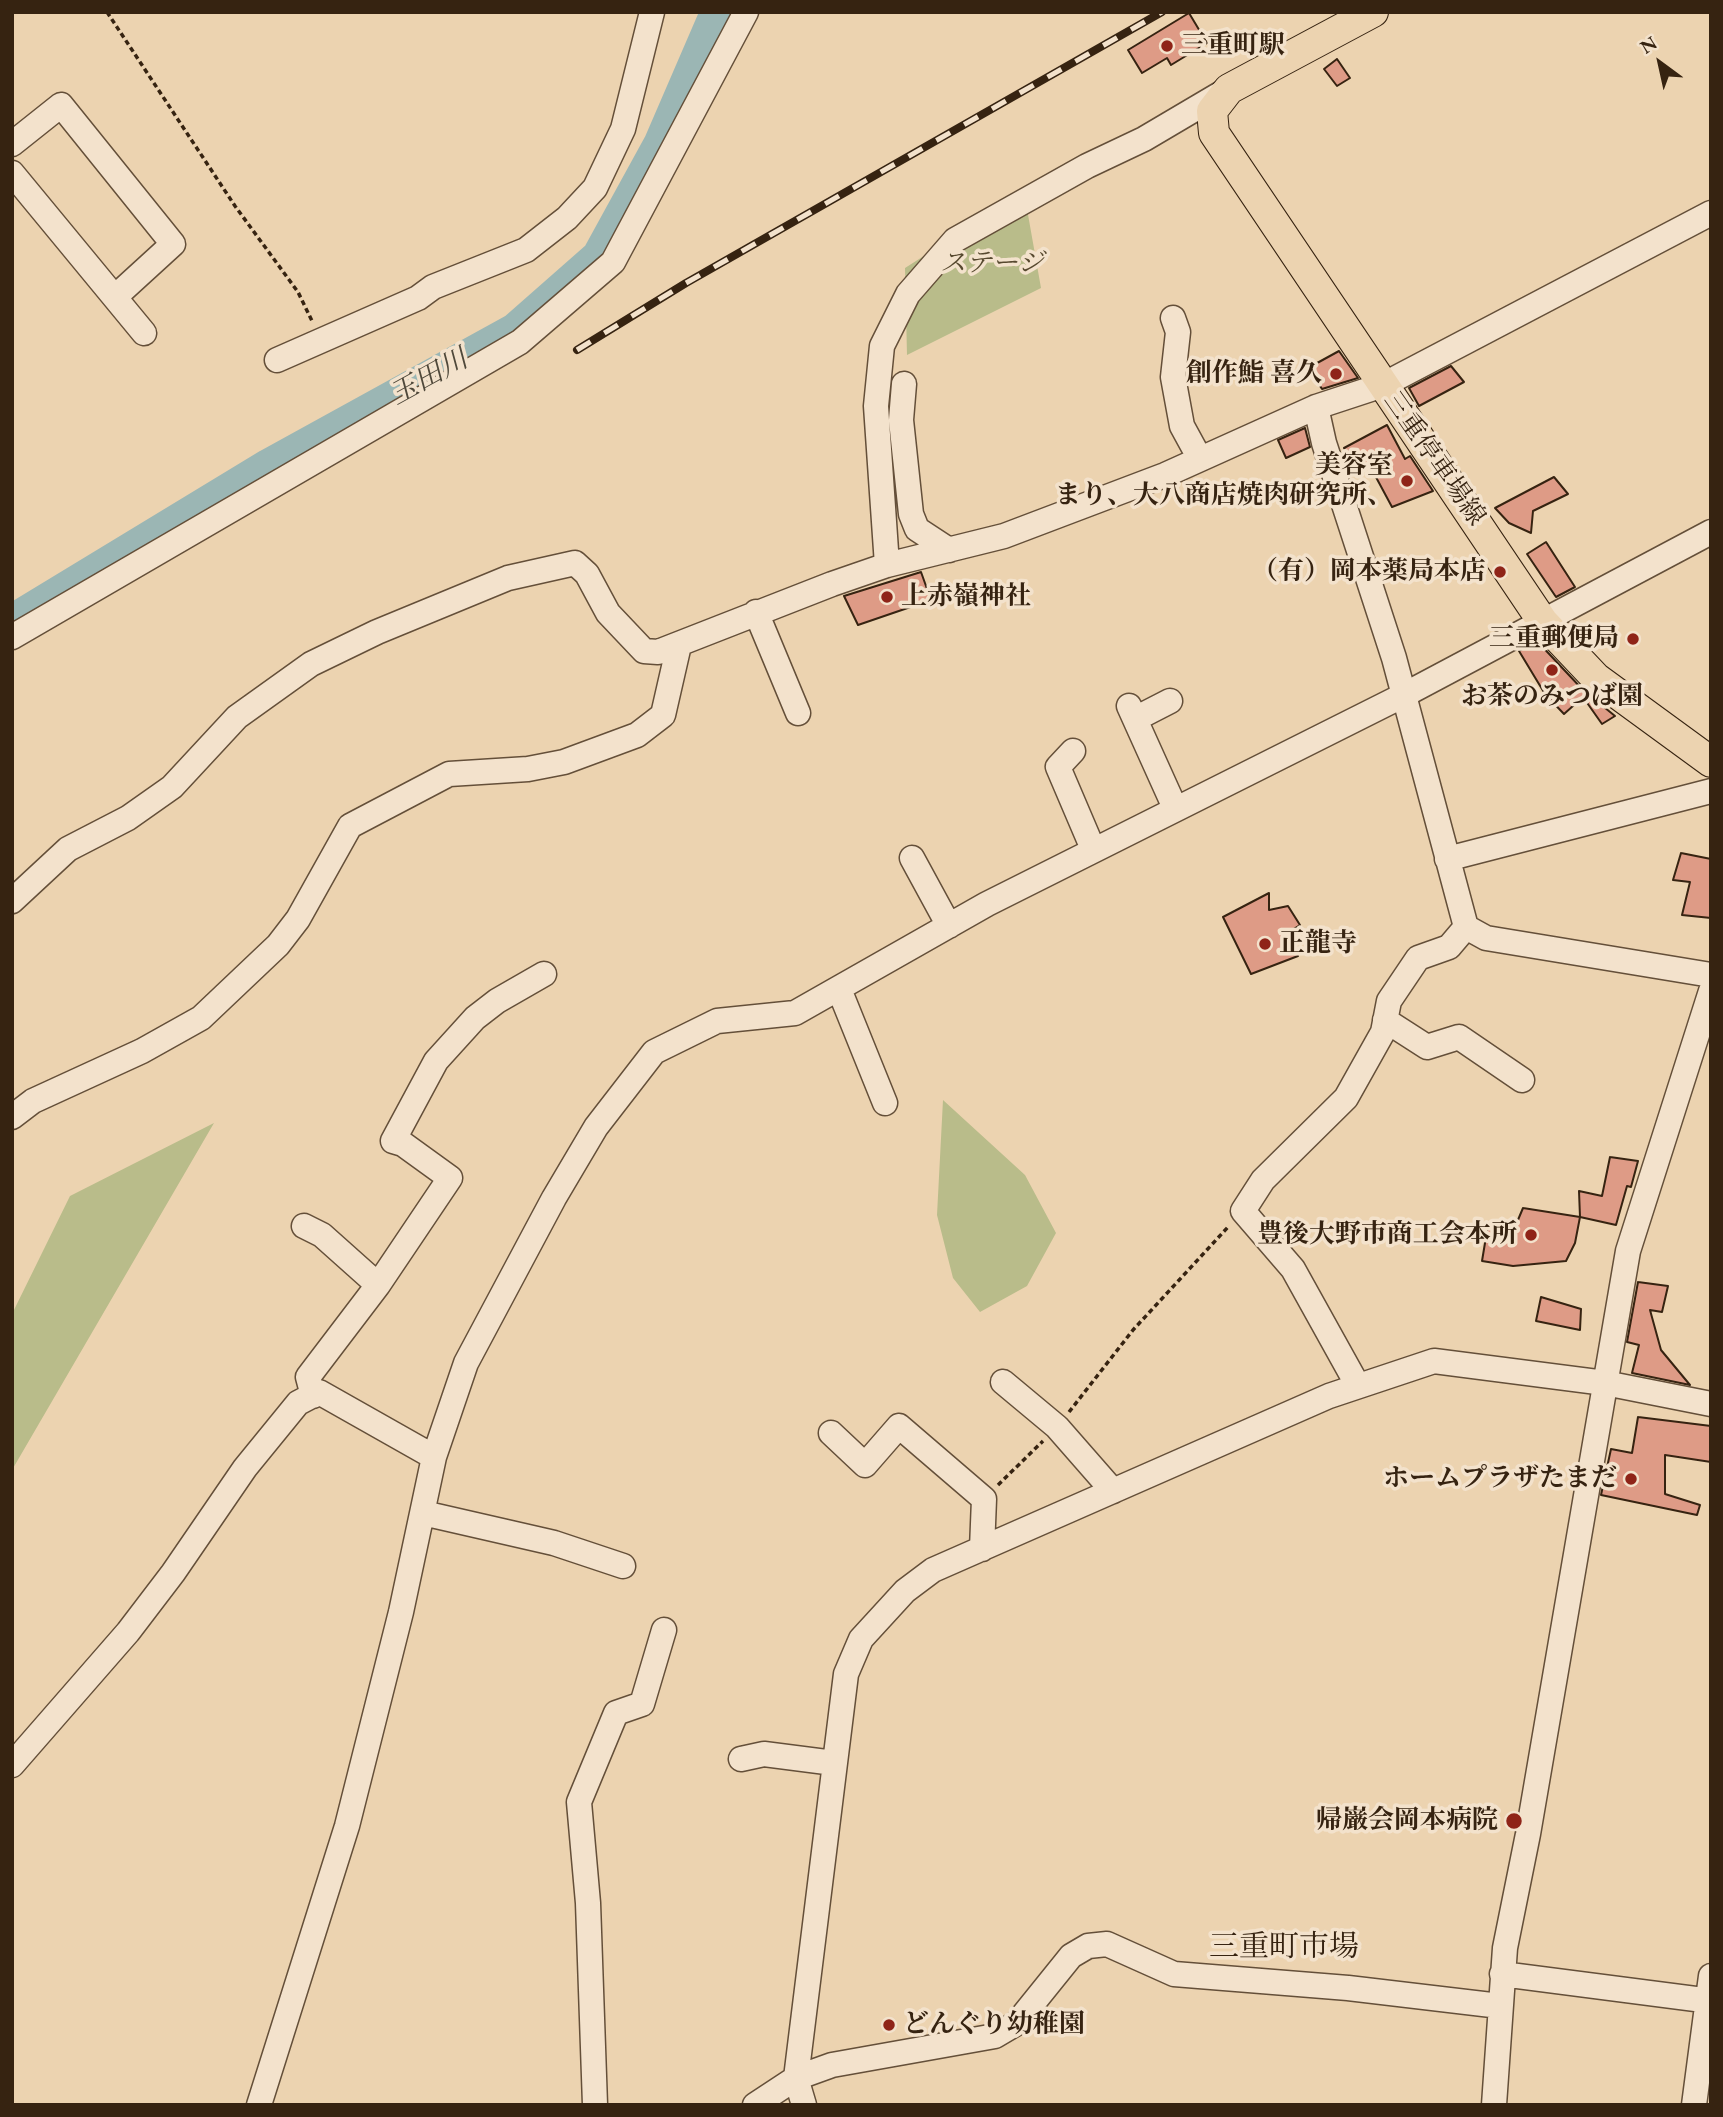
<!DOCTYPE html>
<meta charset="utf-8">
<style>
body{margin:0}
#map{position:relative;width:1723px;height:2117px;overflow:hidden;background:#ecd3b0;font-family:"EB Garamond",serif}
canvas{display:block}
.frame{position:absolute;inset:0;border:14px solid #362311;pointer-events:none}
.north{position:absolute;left:1625px;top:28px;width:70px;height:70px;-webkit-text-stroke:5px #f3e2cc;paint-order:stroke;rotate:327deg;font-size:19px;font-weight:700;line-height:28px;text-align:center;color:#362311}
.north::after{content:'';display:block;margin:auto;width:24px;height:32px;background:#362311;clip-path:polygon(50% 0,100% 100%,50% 72%,0 100%)}
</style>
<div id="map">
<canvas width="1723" height="2117"></canvas>
<div class="frame"></div>
<div class="north">N</div>
</div>
<script>
const g = document.querySelector('canvas').getContext('2d');
g.lineJoin = 'round';
function fill(path, color) {
  g.fillStyle = color;
  g.fill(path, 'evenodd');
}
function toPath(rows) {
  const path = new Path2D();
  for (const r of rows) {
    path.moveTo(r[0], r[1]);
    for (let i = 2; i < r.length; i += 2) path.lineTo(r[i], r[i + 1]);
  }
  return path;
}
function stroke(path, color, width, dash) {
  g.strokeStyle = color;
  g.lineWidth = width;
  g.lineCap = dash ? 'butt' : 'round';
  g.setLineDash(dash || []);
  g.stroke(path);
}
function drawText(font, color, halo, rows, align = 'center') {
  g.font = font + ' "EB Garamond","Noto Serif JP",serif';
  g.lineWidth = 7;
  g.setLineDash([]);
  g.textBaseline = 'middle';
  g.strokeStyle = halo;
  g.fillStyle = color;
  for (const [text, x, y, turn = 0] of rows) {
    g.save();
    g.translate(x, y);
    g.rotate((+turn || 0) * Math.PI / 180);
    g.textAlign = isNaN(turn) ? turn : align;
    if (halo) g.strokeText(text, 0, 0);
    g.fillText(text, 0, 0);
    g.restore();
  }
}
fill(toPath([
 [1024,192,1041,288,907,355,905,268],
 [943,1100,1025,1175,1056,1233,1027,1286,980,1312,953,1278,937,1215],
 [214,1123,12,1470,12,1314,70,1196]
]), '#b9bc8a');
stroke(toPath([
 [12,622,269,466,516,330,599,257,661,144,718,12]
]), '#9bb6b4', 35);
const building = toPath([
 [1189,13,1207,43,1171,65,1167,58,1142,73,1128,50,1189,13],
 [1337,59,1350,78,1337,86,1324,69,1337,59],
 [1339,351,1358,378,1322,389,1308,368,1339,351],
 [1451,366,1464,382,1419,406,1409,388,1451,366],
 [1387,425,1405,459,1410,456,1433,491,1392,507,1370,466,1357,474,1344,448,1387,425],
 [1305,428,1310,447,1286,458,1278,440,1305,428],
 [1554,477,1568,494,1533,511,1531,533,1509,523,1495,508,1554,477],
 [1546,542,1575,587,1556,597,1527,554,1546,542],
 [921,572,931,600,858,625,844,596,921,572],
 [1537,641,1583,690,1615,716,1602,724,1583,697,1564,714,1545,694,1519,651,1537,641],
 [1681,853,1711,859,1711,918,1682,915,1690,882,1673,880,1681,853],
 [1269,893,1269,910,1288,906,1300,925,1289,932,1298,956,1251,974,1223,917,1269,893],
 [1610,1157,1638,1161,1631,1187,1627,1186,1616,1225,1580,1217,1579,1191,1602,1196,1610,1157],
 [1523,1208,1580,1217,1575,1243,1566,1261,1513,1266,1482,1261,1488,1225,1515,1227,1523,1208],
 [1638,1282,1668,1286,1662,1312,1650,1310,1661,1350,1690,1385,1632,1373,1639,1345,1627,1342,1638,1282],
 [1541,1297,1581,1309,1580,1330,1536,1321,1541,1297],
 [1638,1417,1711,1426,1711,1462,1665,1455,1665,1494,1700,1505,1697,1515,1601,1495,1611,1449,1632,1453,1638,1417]
]);
fill(building, '#de9b86');
stroke(building, '#362311', 2);
const minor = toPath([
 [12,144,61,105,173,244,115,297],
 [12,173,144,333],
 [1173,318,1178,332,1173,377,1182,426,1200,459],
 [277,360,418,298,433,287,526,250,567,218,595,188,623,129,652,12],
 [904,384,901,420,911,514,917,529,949,550],
 [1316,407,1324,443,1394,658,1466,927,1486,938,1711,975],
 [887,565,876,406,882,346,908,294,955,240,1087,166,1144,139,1227,90],
 [756,612,798,713],
 [12,637,520,342,613,262,746,12],
 [1129,706,1175,808],
 [1135,719,1170,701],
 [1073,751,1058,767,1093,849],
 [912,858,949,926],
 [1447,859,1711,791],
 [12,901,68,849,128,818,172,787,237,717,311,664,377,632,508,578,575,563,587,574,608,613,644,651,658,652,832,584,887,565,1004,536,1165,475,1316,407,1383,385,1711,213],
 [839,989,885,1103],
 [1385,1020,1427,1047,1459,1037,1522,1080],
 [12,1117,33,1101,142,1051,201,1018,278,945,298,919,350,826,449,774,528,769,564,762,637,735,663,715,679,645],
 [304,1226,322,1235,378,1285],
 [1003,1382,1057,1427,1113,1491],
 [1358,1386,1293,1269,1243,1211,1263,1180,1346,1098,1383,1032,1389,1001,1418,958,1449,947,1466,927],
 [313,1396,308,1377,378,1285,450,1178,403,1144,393,1141,436,1061,475,1018,497,1001,544,974],
 [831,1433,865,1465,899,1426,984,1499,982,1549],
 [423,1513,554,1543,623,1566],
 [741,1759,764,1754,834,1763],
 [12,1765,128,1632,173,1573,245,1468,298,1403,319,1392,434,1457],
 [1502,1974,1711,2001],
 [259,2105,347,1826,401,1612,434,1457,466,1363,554,1198,596,1127,654,1052,717,1021,795,1013,987,904,1404,695,1711,532],
 [595,2105,588,1903,579,1802,616,1713,642,1704,664,1630],
 [755,2105,796,2078,832,2065,995,2036,1017,2023,1071,1956,1088,1946,1107,1944,1174,1974,1348,1988,1500,2006],
 [804,2105,796,2078,846,1674,861,1639,905,1591,933,1570,1329,1396,1434,1361,1605,1383,1711,1404],
 [1494,2105,1505,1948,1528,1834,1628,1251,1711,991],
 [1694,2105,1711,1976]
]);
const major = toPath([
 [1373,12,1229,89,1212,111,1214,133,1543,622,1596,678,1711,762]
]);
stroke(minor, '#644f39', 27);
stroke(major, '#362311', 32);
stroke(toPath([
 [107,12,235,206,298,292,312,321],
 [1069,1412,1133,1330,1228,1227],
 [998,1485,1043,1441]
]), '#362311', 3.5, [5, 3.5]);
stroke(minor, '#f3e2cc', 24);
stroke(major, '#ecd3b0', 30);
const rail = toPath([
 [577,350,686,283,1162,12]
]);
stroke(rail, '#362311', 8);
stroke(rail, '#f3e2cc', 5, [16]);
for (const [x, y, r, color] of [
 [1167,46,7,"#8f2418"],
 [1336,374,7,"#8f2418"],
 [1407,481,7,"#8f2418"],
 [1500,572,7,"#8f2418"],
 [887,597,7,"#8f2418"],
 [1633,639,7,"#8f2418"],
 [1552,670,7,"#8f2418"],
 [1265,944,7,"#8f2418"],
 [1531,1235,7,"#8f2418"],
 [1631,1479,7,"#8f2418"],
 [1514,1821,9,"#8f2418"],
 [889,2025,7,"#8f2418"]
]) {
  const dot = new Path2D();
  dot.arc(x, y, r, 0, 2 * Math.PI);
  g.fillStyle = color;
  g.fill(dot);
  stroke(dot, '#f3e2cc', 2.5);
}
drawText('bold 26px', '#362311', '#f3e2cc', [
 ["三重町駅",1181,46,"left"],
 ["創作鮨 喜久",1322,374],
 ["美容室",1393,466],
 ["まり、大八商店焼肉研究所、",1393,496],
 ["（有）岡本薬局本店",1486,572],
 ["上赤嶺神社",901,597,"left"],
 ["三重郵便局",1619,639],
 ["お茶のみつば園",1552,697,"center"],
 ["正龍寺",1279,944,"left"],
 ["豊後大野市商工会本所",1517,1235],
 ["ホームプラザたまだ",1617,1479],
 ["帰巌会岡本病院",1498,1821],
 ["どんぐり幼稚園",903,2025,"left"]
], 'right');
drawText('italic 26px', '#57492f', '#f3e2cc', [
 ["ステージ",992,264]
]);
drawText('26px', '#362311', '#f3e2cc', [
 ["三重停車場線",1434,459,55]
]);
drawText('italic 28px', '#4f483a', '#f3e2cc', [
 ["玉田川",429,378,-29]
]);
drawText('30px', '#362311', '#f3e2cc', [
 ["三重町市場",1284,1948]
]);
</script>
